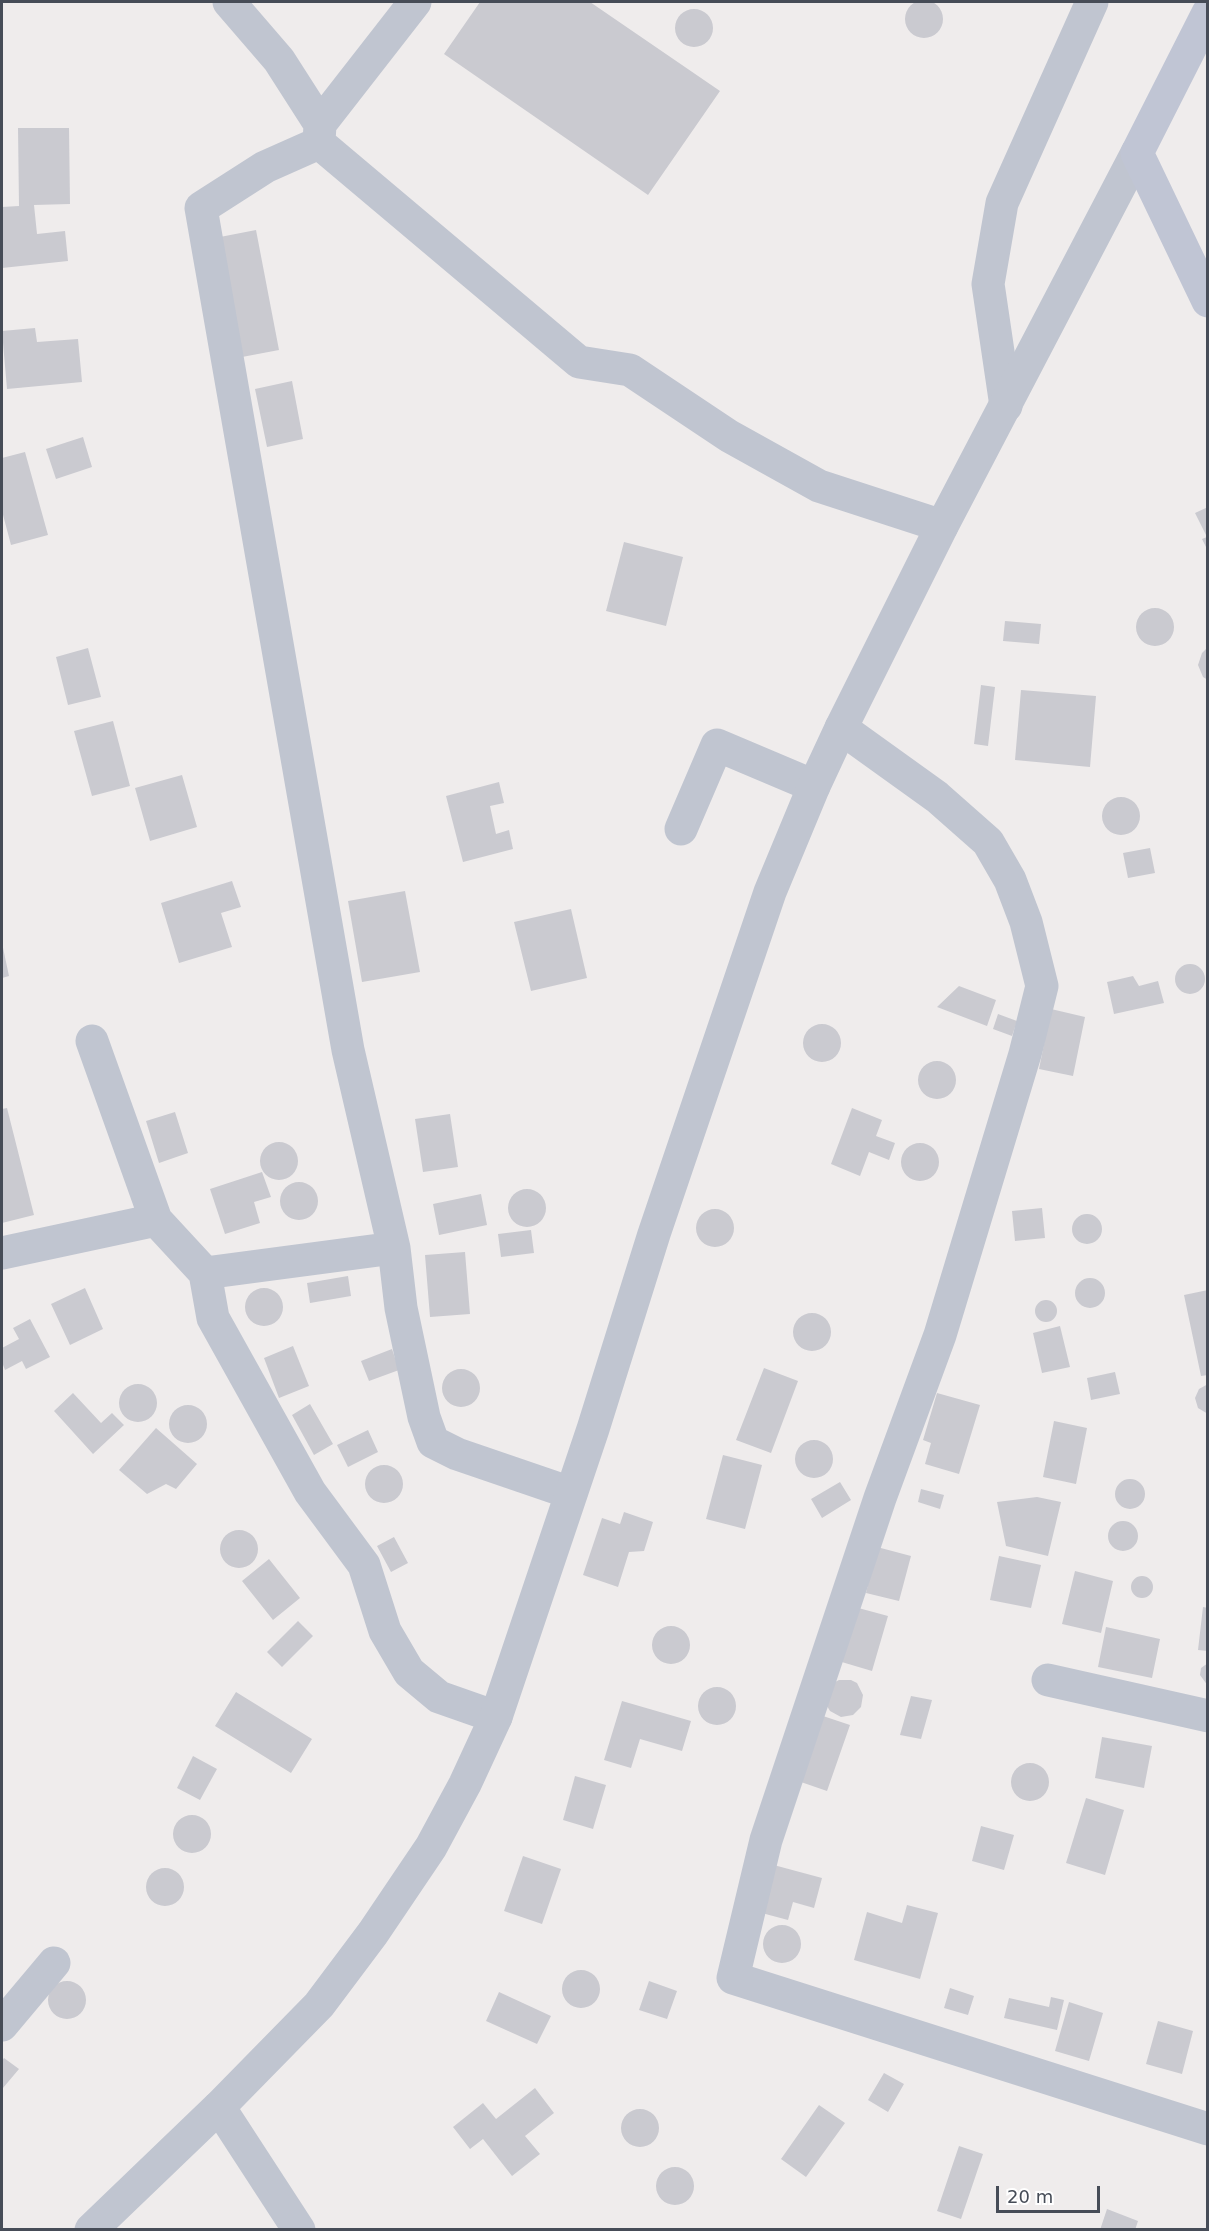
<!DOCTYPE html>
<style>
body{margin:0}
#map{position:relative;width:1209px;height:2231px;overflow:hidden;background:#efecec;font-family:"DejaVu Sans",sans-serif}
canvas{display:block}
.frame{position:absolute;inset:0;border:3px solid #464c57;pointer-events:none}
.scale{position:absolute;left:996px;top:2186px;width:104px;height:27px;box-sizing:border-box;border:3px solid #464c57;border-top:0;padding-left:8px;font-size:18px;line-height:21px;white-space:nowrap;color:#464c57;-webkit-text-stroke:4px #fff;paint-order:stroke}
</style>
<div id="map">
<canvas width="1209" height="2231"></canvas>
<div class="frame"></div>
<div class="scale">20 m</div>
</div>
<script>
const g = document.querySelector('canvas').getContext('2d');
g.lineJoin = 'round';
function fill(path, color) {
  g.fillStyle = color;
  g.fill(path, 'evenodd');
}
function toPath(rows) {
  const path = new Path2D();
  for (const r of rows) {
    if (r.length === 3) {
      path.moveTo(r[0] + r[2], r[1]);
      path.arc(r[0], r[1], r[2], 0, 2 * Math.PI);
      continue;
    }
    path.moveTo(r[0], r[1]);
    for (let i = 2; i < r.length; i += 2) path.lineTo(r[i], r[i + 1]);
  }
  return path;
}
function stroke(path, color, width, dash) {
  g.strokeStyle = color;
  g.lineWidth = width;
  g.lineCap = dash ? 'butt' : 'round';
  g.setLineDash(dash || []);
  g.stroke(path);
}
fill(toPath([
 [924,19,19],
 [480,2,590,2,720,91,648,195,444,54],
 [694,28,19],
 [18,128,69,128,70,204,34,205,37,234,65,231,68,261,2,268,2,207,19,206],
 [256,230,279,350,242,357,220,237],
 [35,328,37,342,78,339,82,382,7,389,2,331],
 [292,381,303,439,267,447,255,389],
 [83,437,92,467,56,479,46,449],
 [25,452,48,535,11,545,2,511,2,458],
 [1208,507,1208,551,1202,539,1207,537,1195,513],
 [624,542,683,557,666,626,606,611],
 [1155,627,19],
 [1005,621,1041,624,1039,644,1003,641],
 [1208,647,1208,680,1203,677,1198,665,1202,653],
 [88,648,101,697,68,705,56,657],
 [981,685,995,687,988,746,974,744],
 [1021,690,1096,696,1090,767,1015,760],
 [113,721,130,786,92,796,74,731],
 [182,775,197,827,150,841,135,788],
 [499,782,504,803,490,806,496,834,509,830,513,849,463,862,446,796],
 [1121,816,19],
 [1150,848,1155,873,1128,878,1123,853],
 [232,881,241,907,221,913,232,947,179,963,161,903],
 [405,891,420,972,362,982,348,901],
 [571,909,587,978,531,991,514,922],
 [2,943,9,976,2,978],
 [1190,979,15],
 [1133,976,1139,986,1158,981,1164,1003,1114,1014,1107,982],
 [959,986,996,1000,987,1026,937,1007],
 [1051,1009,1085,1017,1073,1076,1039,1069],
 [998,1014,1017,1021,1012,1036,993,1029],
 [822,1043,19],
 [937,1080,19],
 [7,1108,34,1215,2,1223,2,1109],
 [852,1108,882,1120,876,1136,895,1143,889,1160,869,1152,860,1176,831,1164],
 [175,1112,188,1153,159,1163,146,1121],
 [450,1114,458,1167,423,1172,415,1119],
 [279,1161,19],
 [920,1162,19],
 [262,1172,271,1197,254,1202,260,1223,225,1234,210,1189],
 [299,1201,19],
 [527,1208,19],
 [481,1194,487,1225,439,1235,433,1204],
 [1042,1208,1045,1238,1015,1241,1012,1211],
 [715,1228,19],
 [1087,1229,15],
 [531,1230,534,1253,501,1257,498,1234],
 [465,1252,470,1314,430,1317,425,1255],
 [348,1276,351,1296,310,1303,307,1283],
 [1090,1293,15],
 [85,1288,103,1329,70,1345,51,1304],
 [264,1307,19],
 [1208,1290,1208,1375,1201,1376,1184,1295],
 [1046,1311,11],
 [812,1332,19],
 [30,1319,50,1357,26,1369,22,1361,5,1370,2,1362,2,1348,19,1339,13,1328],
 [1060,1326,1070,1367,1042,1373,1033,1333],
 [293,1346,309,1386,279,1398,264,1358],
 [392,1349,399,1370,369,1381,361,1361],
 [764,1368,798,1381,771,1453,736,1440],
 [461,1388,19],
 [1115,1372,1120,1394,1091,1400,1087,1378],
 [1208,1384,1208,1414,1198,1408,1195,1398,1199,1389],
 [138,1403,19],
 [73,1393,101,1423,112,1413,124,1425,93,1454,54,1411],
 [937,1393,980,1405,959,1474,925,1464,931,1443,923,1440],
 [310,1404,333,1444,314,1455,292,1415],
 [188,1424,19],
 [1054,1421,1087,1428,1076,1484,1043,1477],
 [156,1428,197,1464,176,1489,166,1484,147,1494,119,1470],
 [368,1430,378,1452,348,1467,337,1445],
 [814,1459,19],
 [723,1455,762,1465,745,1529,706,1519],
 [384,1484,19],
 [1130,1494,15],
 [840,1482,851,1500,822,1518,811,1499],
 [921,1489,944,1495,940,1509,918,1502],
 [1037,1497,1061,1502,1048,1556,1006,1546,997,1502],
 [624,1512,653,1522,644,1551,629,1552,618,1587,583,1575,602,1518,620,1524],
 [1123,1536,15],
 [239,1549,19],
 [394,1537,408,1563,391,1572,377,1546],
 [877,1547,911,1556,899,1601,866,1593],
 [999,1556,1041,1565,1031,1608,990,1600],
 [269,1559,300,1598,273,1620,242,1581],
 [1075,1571,1113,1581,1101,1633,1062,1624],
 [1142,1587,11],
 [851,1606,888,1616,872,1671,835,1660],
 [1203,1607,1208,1608,1208,1651,1198,1650],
 [298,1621,313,1636,282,1667,267,1652],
 [671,1645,19],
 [1106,1627,1160,1639,1152,1678,1098,1667],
 [1208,1663,1208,1686,1200,1675,1201,1668],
 [839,1680,851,1680,857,1683,863,1695,861,1707,853,1715,841,1717,830,1711,827,1706,833,1683],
 [717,1706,19],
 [236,1692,312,1739,291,1773,215,1726],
 [911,1696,932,1700,921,1739,900,1735],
 [622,1701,691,1721,682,1751,640,1739,631,1768,604,1760],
 [820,1715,850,1725,827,1791,798,1781],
 [1102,1737,1152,1746,1144,1788,1095,1778],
 [193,1756,217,1769,200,1800,177,1788],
 [1030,1782,19],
 [575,1776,606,1785,593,1829,563,1820],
 [1086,1798,1124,1810,1105,1875,1066,1863],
 [192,1834,19],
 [981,1826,1014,1835,1004,1870,972,1861],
 [523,1856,561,1869,542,1924,504,1911],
 [770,1864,822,1878,814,1908,793,1902,788,1920,758,1912],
 [165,1887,19],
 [907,1905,938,1913,920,1979,854,1960,867,1912,902,1923],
 [782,1944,19],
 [581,1989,19],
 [649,1981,677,1991,667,2019,639,2010],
 [67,2000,19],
 [950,1988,974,1996,968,2015,944,2008],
 [499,1992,551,2016,537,2044,486,2021],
 [1051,1997,1064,2000,1057,2030,1004,2018,1009,1998,1049,2007],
 [1069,2002,1103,2013,1089,2061,1055,2051],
 [1158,2021,1193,2031,1182,2074,1146,2064],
 [4,2058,19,2069,3,2088,2,2061],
 [884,2073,904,2084,888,2112,868,2100],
 [535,2088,554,2113,525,2136,540,2154,512,2176,483,2139,470,2149,453,2127,483,2103,496,2119],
 [819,2105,845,2123,806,2177,781,2159],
 [640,2128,19],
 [959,2146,983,2154,961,2219,937,2211],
 [675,2186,19],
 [1107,2209,1138,2221,1135,2230,1100,2230]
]), '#cacad0');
stroke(toPath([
 [229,2,279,60,320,124,415,2],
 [320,124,319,143,579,362,630,370,729,436,819,486,942,526],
 [319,143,265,167,201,208,348,1050,394,1248,401,1308,424,1417,433,1442,457,1454,571,1493],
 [1006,406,988,284,1002,203,1092,2],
 [841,728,937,797,988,842,1010,880,1026,922,1042,986,1025,1054,940,1335,880,1498,766,1840,733,1978,1208,2129],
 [681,829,717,745,814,786],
 [92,1041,156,1220,205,1273,213,1318,310,1492,364,1565,385,1631,409,1672,439,1697,496,1717],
 [2,1253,156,1220],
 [205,1273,394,1248],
 [1048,1680,1208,1716],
 [2,2025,54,1963],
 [219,2107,299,2230]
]), '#c0c5d0', 33);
stroke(toPath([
 [91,2230,219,2107,319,2005,373,1933,431,1847,465,1784,496,1717,525,1631,593,1429,654,1234,770,892,814,786,841,728,942,526,1137,153]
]), '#c0c5d0', 33);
stroke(toPath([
 [1208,13,1137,153,1208,301]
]), '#c0c5d4', 33);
</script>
